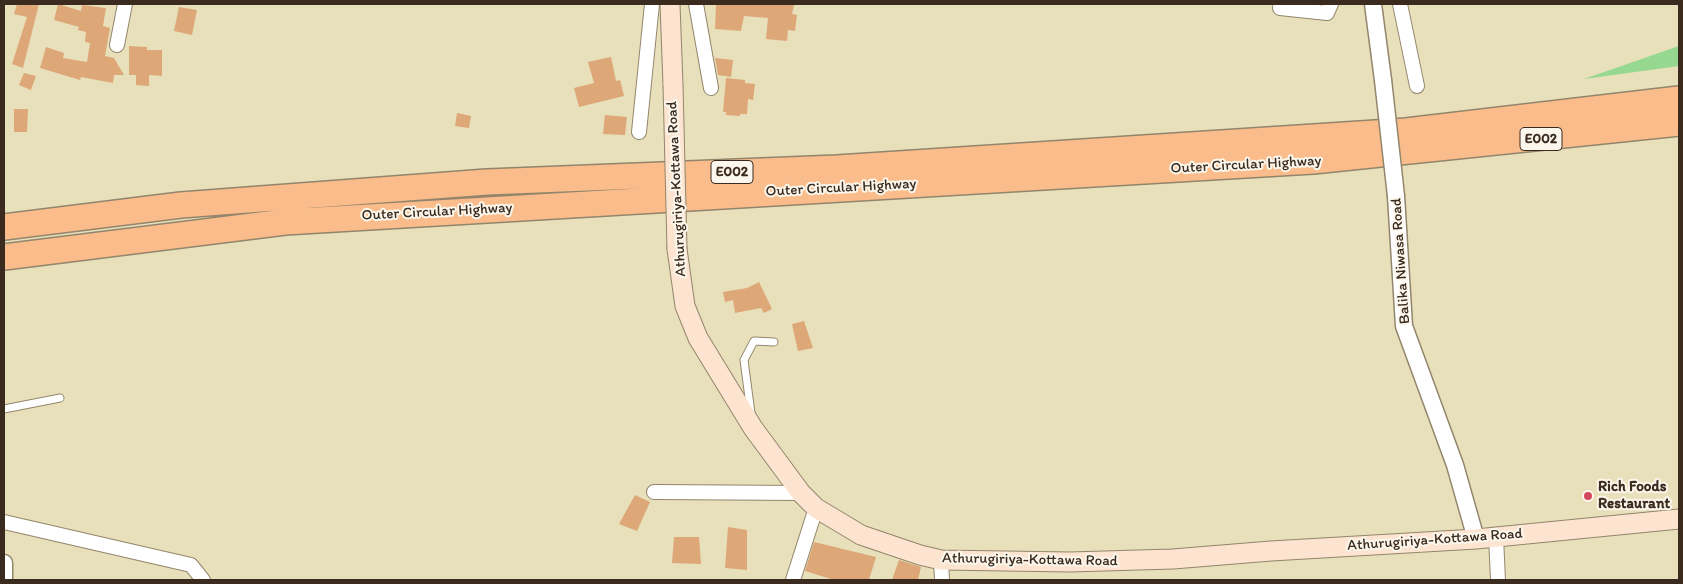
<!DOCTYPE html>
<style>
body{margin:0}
#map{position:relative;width:1683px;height:584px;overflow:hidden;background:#e8e0ba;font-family:Itim,sans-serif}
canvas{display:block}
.frame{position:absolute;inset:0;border:5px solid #3b2a1e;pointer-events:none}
</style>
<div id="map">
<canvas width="1683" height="584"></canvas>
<div class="frame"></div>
</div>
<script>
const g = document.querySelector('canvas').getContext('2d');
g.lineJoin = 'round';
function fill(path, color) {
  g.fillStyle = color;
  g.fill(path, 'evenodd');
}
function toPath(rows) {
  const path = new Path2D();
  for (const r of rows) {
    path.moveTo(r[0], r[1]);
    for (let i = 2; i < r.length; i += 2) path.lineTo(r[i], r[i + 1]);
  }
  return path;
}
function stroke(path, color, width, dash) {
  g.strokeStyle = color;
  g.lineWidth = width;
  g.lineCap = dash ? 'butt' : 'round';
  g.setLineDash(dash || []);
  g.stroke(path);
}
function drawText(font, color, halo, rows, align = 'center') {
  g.font = font + ' Itim,sans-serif';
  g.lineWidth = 4;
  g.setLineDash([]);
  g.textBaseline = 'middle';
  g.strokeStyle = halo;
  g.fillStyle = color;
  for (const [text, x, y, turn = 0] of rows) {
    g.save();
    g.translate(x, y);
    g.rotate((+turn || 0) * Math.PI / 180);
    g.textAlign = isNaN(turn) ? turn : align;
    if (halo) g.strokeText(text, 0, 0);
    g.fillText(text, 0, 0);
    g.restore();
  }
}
fill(toPath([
 [1679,46,1679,66,1584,79]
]), '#96d88f');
fill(toPath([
 [17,4,39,4,23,68,12,64,27,17,14,14],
 [58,4,81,11,82,5,106,8,103,26,110,28,105,56,114,58,124,75,114,75,113,83,81,77,80,80,40,68,46,47,64,53,63,58,87,62,90,43,85,42,86,32,78,30,79,27,54,20],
 [716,4,794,5,792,14,797,15,795,31,788,30,787,41,766,39,768,18,744,16,741,31,715,29],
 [179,7,197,10,192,35,174,31],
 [129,46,147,47,147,50,162,50,162,76,149,75,149,86,136,85,136,75,129,75],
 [611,57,616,81,620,80,624,96,579,107,574,88,594,83,588,62],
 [715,58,733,60,731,77,718,75],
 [24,73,36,76,31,90,19,85],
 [726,78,745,80,745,83,755,84,753,100,748,99,747,114,740,114,740,116,726,115,726,112,723,112],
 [14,109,28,109,27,132,14,132],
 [457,113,471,116,469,128,455,126],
 [605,115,627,117,625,135,603,134],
 [759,282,772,309,764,313,761,308,735,313,733,300,725,302,723,292,747,288],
 [804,321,813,348,798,351,792,324],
 [635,495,650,502,637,531,619,524],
 [728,527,747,530,747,570,725,568],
 [674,537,699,537,701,564,672,563],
 [814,542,876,557,869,580,834,580,805,571],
 [899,560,921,567,918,580,892,580]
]), '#dda778');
const service = toPath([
 [4,409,60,398],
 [751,413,744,360,754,341,774,342]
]);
const minor = toPath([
 [696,4,711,88],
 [1400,4,1417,86],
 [1280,8,1327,13,1331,4],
 [117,45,125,4],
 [639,132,652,4],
 [654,492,801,493],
 [4,522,191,565,203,580],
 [1496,537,1498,580],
 [941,560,942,580],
 [793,580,816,508]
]);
const tertiary = toPath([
 [1373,4,1383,80],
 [1396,196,1404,326,1455,465,1476,539],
 [4,563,4,580]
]);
const secondary = toPath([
 [670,4,673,85],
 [677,249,685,306,698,338,753,428,801,493,816,508,861,535,920,555,941,560,1070,562,1173,559,1271,551,1476,539,1679,519]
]);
const motorway = toPath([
 [4,227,181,205,487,182,837,168,1406,131,1679,99],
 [4,257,285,222,1313,161,1679,123]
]);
stroke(service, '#92856c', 9);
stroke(minor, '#92856c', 16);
stroke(tertiary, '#92856c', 19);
stroke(secondary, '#92856c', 21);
stroke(motorway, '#92856c', 28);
stroke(service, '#fff', 7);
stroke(minor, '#fff', 14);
stroke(tertiary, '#fff', 16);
stroke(secondary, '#fde4d0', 19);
stroke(motorway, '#f9bc8a', 25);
const tertiaryBridge = toPath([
 [1383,80,1396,196]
]);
const secondaryBridge = toPath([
 [673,85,677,249]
]);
stroke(tertiaryBridge, '#92856c', 19, []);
stroke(secondaryBridge, '#92856c', 21, []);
stroke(tertiaryBridge, '#fff', 16);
stroke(secondaryBridge, '#fde4d0', 19);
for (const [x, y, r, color] of [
 [1588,496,5,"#d1495b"]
]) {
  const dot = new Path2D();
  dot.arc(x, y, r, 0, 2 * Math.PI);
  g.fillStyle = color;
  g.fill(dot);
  stroke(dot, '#fbf7ec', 2);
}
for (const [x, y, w] of [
 [1541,139,42],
 [732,172,42]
]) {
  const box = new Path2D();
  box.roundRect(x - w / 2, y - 11.5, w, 23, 4);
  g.fillStyle = '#fbf7ec';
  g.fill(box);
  stroke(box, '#3b2a1e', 1);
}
drawText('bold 14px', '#3b2a1e', null, [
 ["E002",1541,139],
 ["E002",732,172]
]);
drawText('15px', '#3b2a1e', '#fbf7ec', [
 ["Outer Circular Highway",1246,165,-3],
 ["Outer Circular Highway",841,188,-3],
 ["Athurugiriya-Kottawa Road",677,189,-93],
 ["Outer Circular Highway",437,212,-3],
 ["Balika Niwasa Road",1401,261,-94],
 ["Athurugiriya-Kottawa Road",1435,540,-4],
 ["Athurugiriya-Kottawa Road",1030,560,1]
]);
drawText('bold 15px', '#3b2a1e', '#fbf7ec', [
 ["Rich Foods",1598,487],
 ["Restaurant",1598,504]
], 'left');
</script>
